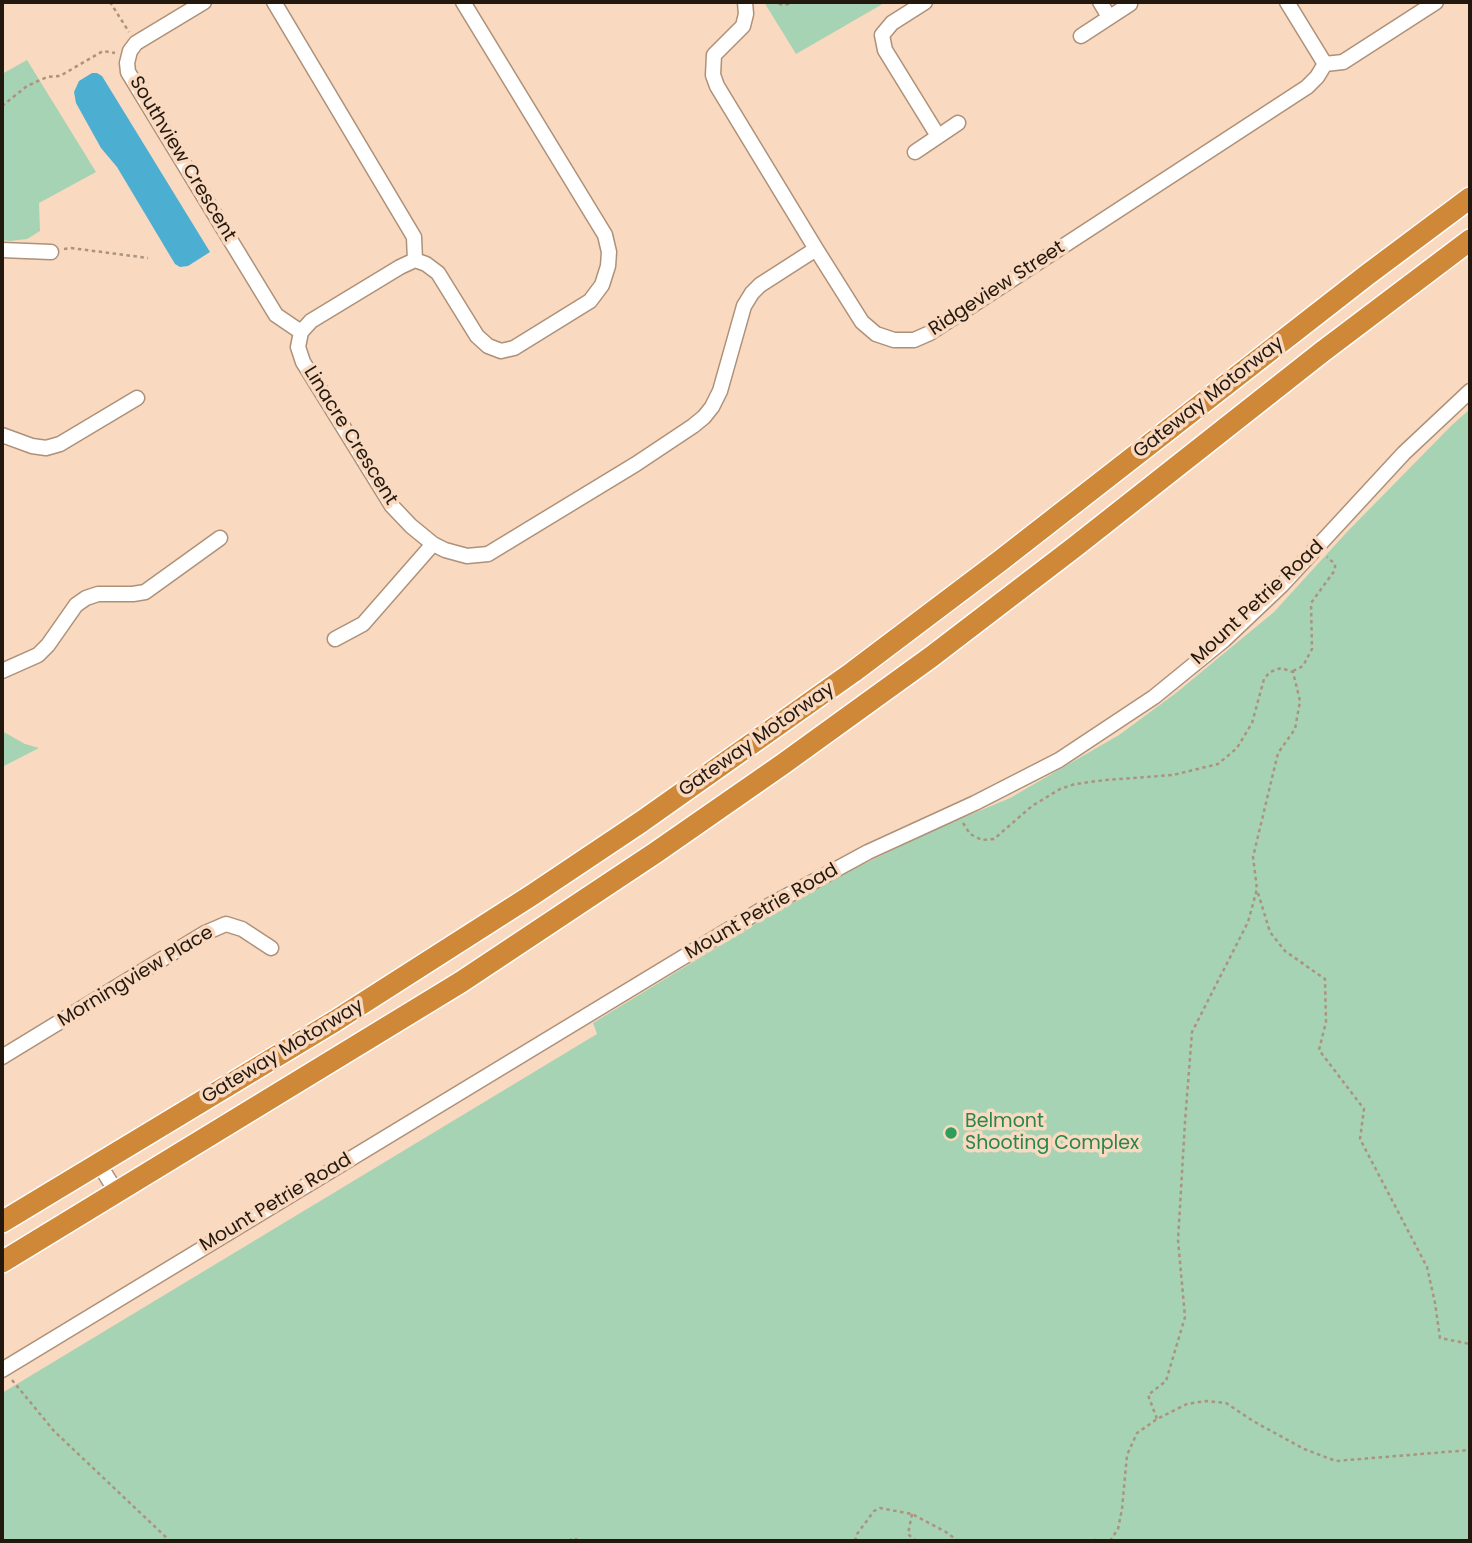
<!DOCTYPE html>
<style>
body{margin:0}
#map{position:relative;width:1472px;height:1543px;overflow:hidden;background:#f9d9bf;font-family:Poppins,sans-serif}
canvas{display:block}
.frame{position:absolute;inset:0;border:4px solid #23180e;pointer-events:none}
</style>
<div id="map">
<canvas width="1472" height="1543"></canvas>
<div class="frame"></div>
</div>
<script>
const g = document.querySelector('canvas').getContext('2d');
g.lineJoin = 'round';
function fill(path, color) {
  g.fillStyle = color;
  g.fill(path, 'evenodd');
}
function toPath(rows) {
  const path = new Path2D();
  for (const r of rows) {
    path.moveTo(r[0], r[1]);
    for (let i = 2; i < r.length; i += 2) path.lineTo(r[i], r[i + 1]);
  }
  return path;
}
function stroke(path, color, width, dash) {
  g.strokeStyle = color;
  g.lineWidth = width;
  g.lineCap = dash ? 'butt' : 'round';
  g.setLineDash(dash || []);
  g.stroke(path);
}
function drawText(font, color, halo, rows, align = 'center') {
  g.font = font + ' Poppins,sans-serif';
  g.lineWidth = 7;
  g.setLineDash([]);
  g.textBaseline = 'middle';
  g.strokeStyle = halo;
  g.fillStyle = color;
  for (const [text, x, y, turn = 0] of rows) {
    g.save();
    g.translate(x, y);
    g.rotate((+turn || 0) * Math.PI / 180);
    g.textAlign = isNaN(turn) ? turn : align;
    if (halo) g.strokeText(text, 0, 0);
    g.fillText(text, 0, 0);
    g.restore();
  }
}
fill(toPath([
 [764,2,886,2,796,54],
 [27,60,96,172,39,203,40,231,27,239,10,241,2,240,2,74],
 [1470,409,1470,1541,2,1541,2,1393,597,1034,593,1023,760,921,841,875,934,830,1010,798,1119,735,1176,693,1274,612,1346,533,1452,425],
 [2,731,25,744,39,748,2,767]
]), '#a6d3b4');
fill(toPath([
 [92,73,97,73,102,76,210,252,188,266,180,267,175,264,117,167,101,148,76,103,74,92,79,81]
]), '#4caed1');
const minor = toPath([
 [204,2,136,43,130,51,127,63,128,72,276,315,301,332],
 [274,2,414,237,415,260],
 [463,2,605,235,609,252,608,266,602,285,590,301,514,348,501,351,488,346,477,336,438,273,426,264,415,260,400,267,311,321,301,332,298,347,303,362,392,506,411,526,433,544,445,550,467,556,488,554,636,464,693,426,704,417,712,407,720,391,744,306,752,293,760,285,816,249],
 [745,2,746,14,743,26,714,55,713,75,717,86,816,249,862,322,876,334,894,340,914,340,930,333,1307,87,1317,77,1325,64,1343,62,1436,2],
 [925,2,892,23,882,35,885,50,938,136],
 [1100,2,1109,17],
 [1287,2,1325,64],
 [1081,36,1130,4],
 [915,152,958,123],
 [2,250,51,252],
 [2,435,32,446,46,448,60,444,137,398],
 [335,639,363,624,433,544],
 [2,671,38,655,48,645,76,605,86,598,98,594,133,594,145,592,220,538],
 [2,1057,205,933,226,924,242,929,271,948],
 [99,1164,117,1193],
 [2,1370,761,910,868,852,975,803,1059,760,1154,697,1224,640,1282,585,1404,453,1470,391]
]);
const highway = toPath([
 [2,1222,335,1021,532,895,641,822,853,672,1000,561,1367,275,1470,198],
 [2,1262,461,982,655,853,783,764,931,657,1076,546,1322,352,1470,240]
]);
stroke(minor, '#ae9178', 17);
stroke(highway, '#fff', 24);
stroke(toPath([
 [110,2,129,32],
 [772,2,784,5,796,2],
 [2,106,27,86,47,77,60,76,103,51,115,53],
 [64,249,71,248,148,258],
 [1293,671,1303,666,1312,649,1311,603,1335,570,1335,564,1327,557],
 [963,823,970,834,982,840,994,839,1032,806,1060,789,1075,784,1105,780,1173,775,1218,764,1237,748,1252,723,1264,679,1270,672,1281,668,1293,672,1300,701,1295,729,1278,753,1253,857,1257,889,1248,922,1192,1032,1185,1122,1178,1240,1185,1317,1166,1381,1148,1395,1157,1419],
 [1258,893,1270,932,1285,951,1325,979,1326,1022,1319,1050,1364,1109,1360,1139,1427,1267,1435,1303,1440,1338,1470,1344],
 [12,1380,54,1431,170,1541],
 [912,1514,908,1534,916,1541],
 [569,1541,573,1538,580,1541],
 [855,1541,857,1534,874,1511,880,1508,912,1514,946,1532,958,1541],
 [1059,1541,1096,1540,1107,1541],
 [1110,1541,1118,1529,1122,1509,1127,1455,1137,1433,1157,1419,1187,1404,1206,1401,1226,1403,1253,1421,1304,1449,1336,1461,1470,1450]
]), '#ab937f', 2.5, [3.5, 3.5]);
stroke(minor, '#fff', 14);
stroke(highway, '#cf8738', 21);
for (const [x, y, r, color] of [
 [951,1133,7,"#2e9e5b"]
]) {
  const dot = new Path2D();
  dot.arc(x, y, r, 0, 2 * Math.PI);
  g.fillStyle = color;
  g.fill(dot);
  stroke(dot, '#f9d9bf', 2.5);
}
drawText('19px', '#23180e', '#f9d9bf', [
 ["Southview Crescent",182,159,59],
 ["Ridgeview Street",997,289,-33],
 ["Gateway Motorway",1209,398,-38],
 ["Linacre Crescent",350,436,58],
 ["Mount Petrie Road",1258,603,-43],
 ["Gateway Motorway",757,740,-35],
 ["Mount Petrie Road",762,912,-30],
 ["Morningview Place",136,977,-31],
 ["Gateway Motorway",283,1052,-31],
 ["Mount Petrie Road",276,1203,-31]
]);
drawText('19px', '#27864d', '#f9d9bf', [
 ["Belmont",965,1122],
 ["Shooting Complex",965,1144]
], 'left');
</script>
